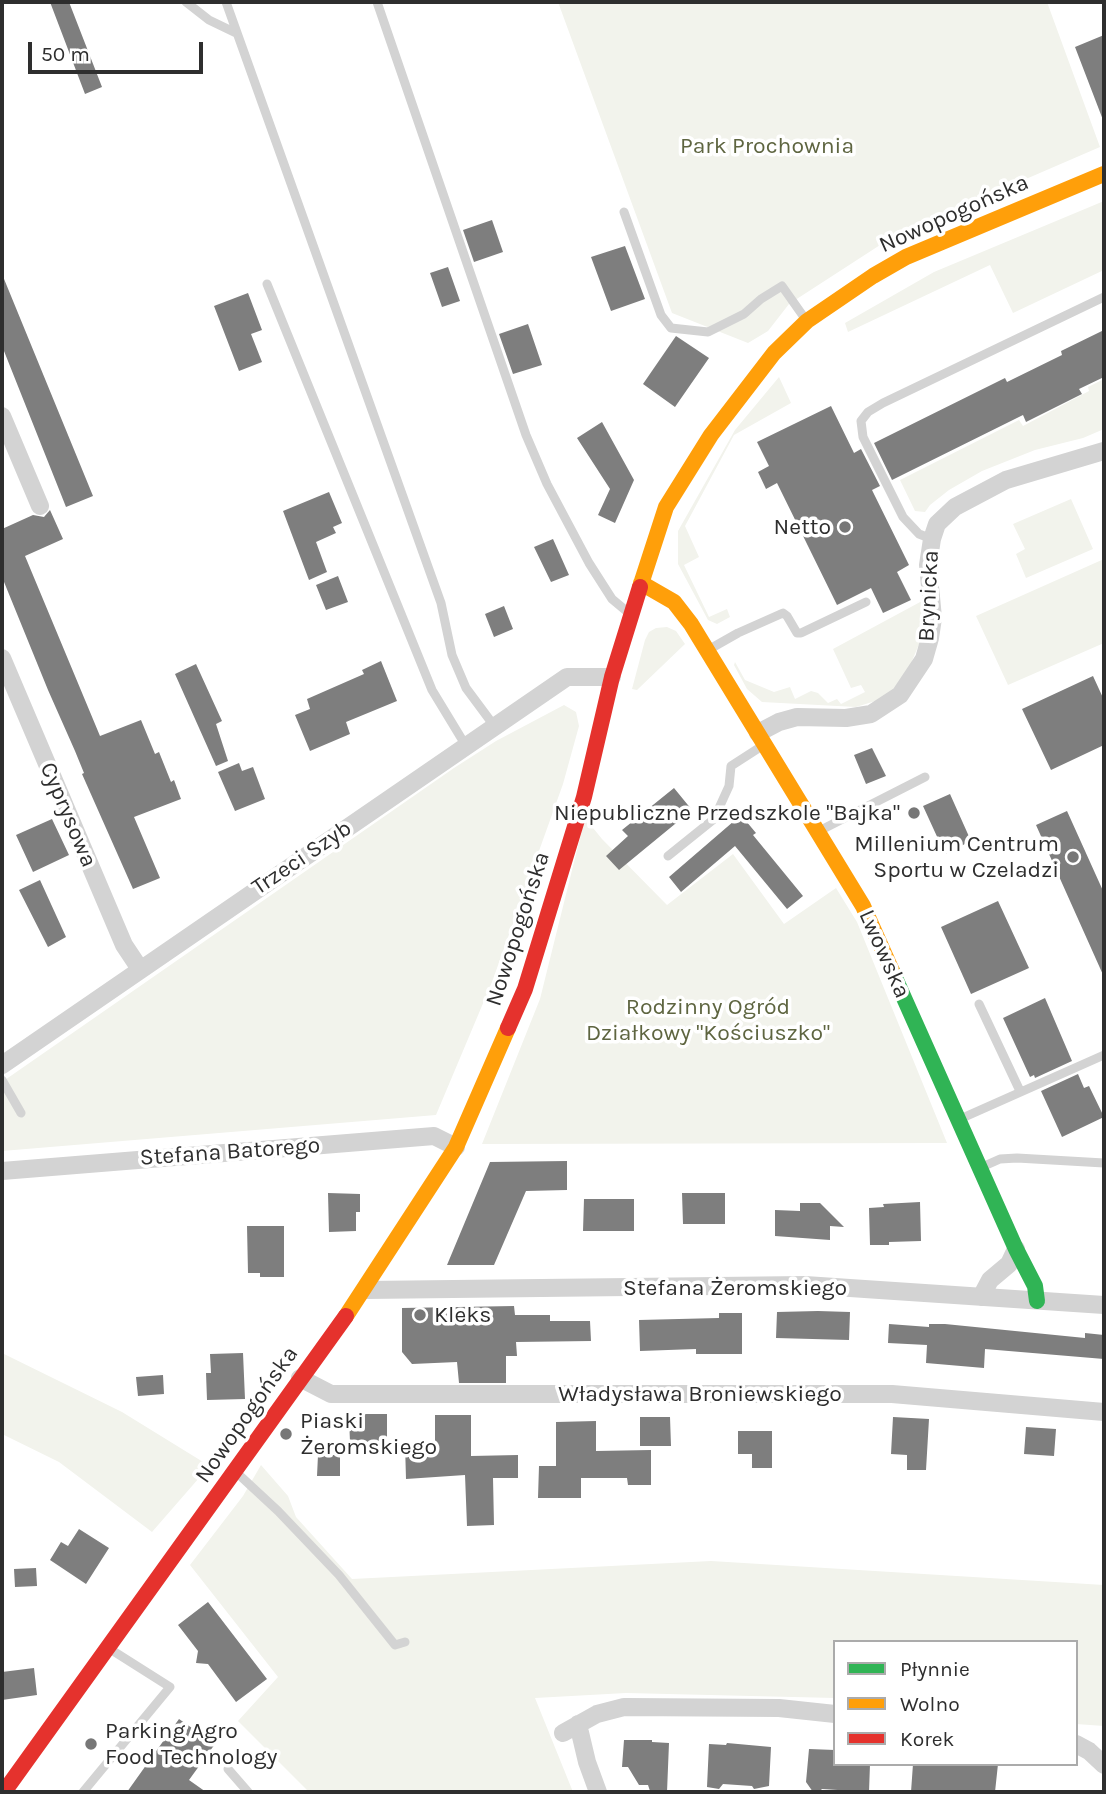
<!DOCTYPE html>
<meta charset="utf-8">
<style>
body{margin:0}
#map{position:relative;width:1106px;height:1794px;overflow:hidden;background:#fff;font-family:Karla,sans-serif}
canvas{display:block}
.frame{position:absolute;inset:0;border:4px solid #2e2e2e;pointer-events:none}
.legend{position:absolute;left:833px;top:1640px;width:245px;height:126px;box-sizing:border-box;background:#fff;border:2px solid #ababab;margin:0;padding:9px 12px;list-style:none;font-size:21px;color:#2e2e2e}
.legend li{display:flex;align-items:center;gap:14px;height:35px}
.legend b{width:35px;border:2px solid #ababab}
.scale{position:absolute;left:28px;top:42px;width:175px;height:32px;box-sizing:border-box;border:4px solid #2e2e2e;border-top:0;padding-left:9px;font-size:21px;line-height:24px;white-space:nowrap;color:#2e2e2e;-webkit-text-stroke:5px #fff;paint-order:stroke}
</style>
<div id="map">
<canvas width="1106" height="1794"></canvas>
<div class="frame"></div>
<ul class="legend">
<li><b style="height:9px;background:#30b455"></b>Płynnie</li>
<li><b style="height:9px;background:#ff9f0a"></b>Wolno</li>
<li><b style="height:9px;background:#e5322d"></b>Korek</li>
</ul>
<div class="scale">50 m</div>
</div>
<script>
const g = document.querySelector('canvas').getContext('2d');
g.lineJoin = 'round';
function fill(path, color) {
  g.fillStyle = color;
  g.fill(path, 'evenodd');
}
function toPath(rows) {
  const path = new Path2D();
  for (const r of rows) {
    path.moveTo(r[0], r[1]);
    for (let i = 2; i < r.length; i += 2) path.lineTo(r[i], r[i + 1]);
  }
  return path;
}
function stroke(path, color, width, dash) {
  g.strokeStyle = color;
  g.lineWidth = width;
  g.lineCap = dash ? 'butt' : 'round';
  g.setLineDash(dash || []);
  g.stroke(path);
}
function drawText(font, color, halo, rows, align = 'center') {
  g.font = font + ' Karla,sans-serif';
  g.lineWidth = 7;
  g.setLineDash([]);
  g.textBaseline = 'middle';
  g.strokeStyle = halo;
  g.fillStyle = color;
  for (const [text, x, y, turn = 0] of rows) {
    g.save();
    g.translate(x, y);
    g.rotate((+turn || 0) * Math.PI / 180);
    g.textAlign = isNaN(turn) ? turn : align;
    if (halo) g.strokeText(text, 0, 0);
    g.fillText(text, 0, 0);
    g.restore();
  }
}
fill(toPath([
 [558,2,1047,2,1100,147,894,236,789,304,768,331,748,343,672,313],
 [1104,201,1104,270,1013,313,990,265,848,332,845,323,934,272],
 [779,377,791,403,734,435,685,526,699,557,684,565,709,617,727,609,730,617,717,624,708,620,678,564,678,531,735,430],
 [1104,379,1104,429,1083,438,1035,450,982,471,949,490,930,505,925,512,915,511,900,480,1019,420,1023,426,1089,391,1088,387],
 [1071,499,1093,549,1026,578,1016,554,1025,549,1013,524],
 [1104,559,1104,643,1008,685,976,616],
 [922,601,920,642,898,694,856,707,762,702,747,689,734,665,735,662,745,680,774,692,790,687,795,699,811,691,818,693,828,703,837,699,841,704,865,692,861,685,851,688,833,649],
 [667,627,676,631,685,644,637,690,632,689,645,640,649,632,656,628],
 [564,705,576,712,579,726,563,784,492,982,436,1115,2,1151,2,1082,454,768,496,741],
 [585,818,602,839,667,905,733,854,784,924,836,888,857,922,947,1143,482,1144,540,999],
 [2,1353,122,1412,208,1465,199,1478,152,1532,59,1462,2,1434],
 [261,1465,288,1496,296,1517,352,1579,711,1561,1104,1585,1104,1726,1076,1724,1076,1642,835,1642,835,1698,626,1693,535,1698,573,1792,309,1792,238,1721,278,1677,190,1565,243,1496]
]), '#f2f3ec');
fill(toPath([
 [50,2,69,2,102,87,85,94],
 [1104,35,1104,120,1103,120,1075,47],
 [492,220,503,252,474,262,463,230],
 [625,246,645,299,611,311,591,257],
 [448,267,460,301,442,307,430,273],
 [2,274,93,496,66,507,2,346],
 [248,293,262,330,251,334,262,362,239,371,214,306],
 [528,324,542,365,513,374,499,334],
 [1104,330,1104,377,1079,389,1082,394,1026,422,1023,415,892,480,874,443,1005,378,1007,382,1062,355,1061,351],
 [676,336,709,358,675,407,643,384],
 [831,406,854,453,861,449,880,486,872,490,909,565,897,572,911,600,883,613,871,588,837,605,777,483,766,489,758,472,769,466,757,442],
 [602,422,634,480,615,523,598,515,610,489,577,438],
 [329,492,342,523,333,527,336,533,316,542,327,572,309,580,283,511],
 [50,510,63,539,25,556,100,736,141,720,155,754,159,752,171,782,174,780,181,799,134,817,160,878,133,889,82,774,84,773,75,751,48,690,2,577,2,529,33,515,44,517],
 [553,539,569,575,551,582,534,547],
 [338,576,348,602,326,610,316,585],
 [504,606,513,629,494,637,485,614],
 [381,661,397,701,346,722,350,734,310,751,295,715,310,709,307,699,364,674,362,670],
 [196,664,222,721,216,724,228,761,216,766,175,674],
 [1093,676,1104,700,1104,745,1051,770,1022,709],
 [872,748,886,776,866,784,854,755],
 [239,763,242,771,253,767,265,799,235,811,218,772],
 [674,788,692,810,619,870,606,856,628,836,622,830],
 [950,794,971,841,945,854,923,806],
 [1067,811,1104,893,1104,977,1036,825],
 [741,815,756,833,753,835,803,896,787,909,735,846,681,892,669,877],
 [52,819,69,855,33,872,16,835],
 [40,880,66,937,48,947,19,890],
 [998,901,1029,968,971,994,941,927],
 [1045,998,1072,1061,1035,1078,1034,1075,1030,1077,1003,1018],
 [1078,1074,1084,1088,1089,1086,1104,1117,1062,1137,1041,1091],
 [567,1161,567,1190,526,1191,494,1265,447,1265,490,1162],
 [328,1193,360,1194,360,1212,356,1212,356,1231,329,1232],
 [682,1193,725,1193,725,1224,683,1224],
 [584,1199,634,1199,634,1231,583,1231],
 [920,1202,921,1241,889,1242,889,1245,870,1245,869,1208,884,1207,883,1204],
 [800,1203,820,1203,844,1227,830,1226,830,1240,775,1236,775,1210,800,1211],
 [247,1226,284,1226,284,1277,260,1277,260,1273,248,1273],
 [514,1306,515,1315,550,1315,550,1321,590,1321,591,1341,516,1342,517,1356,506,1356,506,1383,459,1383,457,1362,412,1364,402,1352,402,1308],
 [818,1311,850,1312,849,1340,776,1338,777,1312],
 [719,1313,742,1313,742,1354,696,1354,696,1349,640,1351,639,1320,719,1318],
 [889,1324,929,1327,929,1324,945,1324,1085,1338,1085,1333,1104,1335,1104,1359,985,1349,984,1368,926,1363,927,1345,888,1343],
 [243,1353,245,1399,207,1400,206,1373,211,1373,210,1354],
 [163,1375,164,1394,138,1396,136,1377],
 [359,1414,387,1414,387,1442,350,1442,349,1418,359,1418],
 [435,1415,471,1415,471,1456,518,1455,518,1478,493,1478,494,1525,467,1526,465,1475,406,1479,405,1444,435,1442],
 [640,1417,670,1417,671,1446,640,1446],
 [893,1417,929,1419,926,1470,907,1470,907,1455,891,1454],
 [596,1421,596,1451,651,1450,651,1485,628,1485,627,1478,581,1478,581,1498,538,1498,539,1466,556,1466,556,1422],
 [1026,1427,1056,1429,1054,1456,1024,1454],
 [738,1431,772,1431,772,1468,752,1468,752,1454,738,1454],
 [318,1455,340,1455,340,1476,317,1476],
 [79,1529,109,1548,86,1584,50,1560,61,1542,68,1546],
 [36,1568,37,1586,15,1587,14,1569],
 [208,1602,267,1679,236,1702,208,1664,196,1663,198,1651,178,1625],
 [34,1668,37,1695,2,1700,2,1672],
 [179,1719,215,1744,189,1780,206,1792,127,1792],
 [624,1740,652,1740,652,1742,669,1743,667,1792,650,1791,648,1785,639,1785,628,1767,622,1767],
 [727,1743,771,1747,769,1786,754,1789,752,1786,723,1784,719,1789,707,1787,709,1744,726,1745],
 [809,1749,835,1750,835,1764,870,1764,869,1792,822,1789,819,1792,813,1792,806,1782],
 [913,1764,998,1764,995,1792,911,1792]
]), '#7e7e7e');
stroke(toPath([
 [186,2,209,20,236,33],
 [226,2,441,603,452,655,466,688,495,727],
 [377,2,526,435,547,484,589,563,612,599,630,614],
 [624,212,661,315,671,328,708,332,744,314,761,299,782,286,806,320],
 [267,284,432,690,466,746],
 [932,539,919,534,903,517,863,437,861,421,868,412,883,403,1104,297],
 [708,650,738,633,783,613,787,616,797,633,801,633,866,602],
 [821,830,925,777],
 [668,856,714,819,729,786,731,766,762,746],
 [979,1004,1020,1091],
 [2,1080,21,1113],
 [960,1119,1104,1055],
 [982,1167,1000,1159,1017,1158,1104,1163],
 [236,1472,278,1511,339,1575,395,1645,405,1642],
 [228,1769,248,1792],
 [83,1792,170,1687,110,1649]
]), '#d3d3d3', 9);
stroke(toPath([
 [2,416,40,506],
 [2,658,124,945,140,969],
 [758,733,779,722,797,717,846,718,871,714,900,695,924,659,930,638,933,618,928,565,932,539,937,524,955,507,1006,480,1104,451],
 [2,1065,567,677,612,677],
 [2,1171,434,1136,456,1147],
 [365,1290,805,1285,1104,1305],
 [981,1297,990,1280,1009,1264,1016,1249],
 [300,1378,331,1394,892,1394,1104,1412],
 [578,1724,587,1762,598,1792],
 [563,1733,597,1714,624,1707,779,1708,835,1714],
 [1076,1744,1089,1751,1104,1765]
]), '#d3d3d3', 18);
stroke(toPath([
 [892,971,1016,1249,1035,1286,1037,1301]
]), '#30b455', 16);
stroke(toPath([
 [641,583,674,602,691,624,863,906,892,971],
 [640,587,666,507,711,435,774,353,807,321,873,276,906,257,1104,174],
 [346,1316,456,1147,508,1028]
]), '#ff9f0a', 16);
stroke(toPath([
 [508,1028,525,989,584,797,612,677,640,587],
 [4,1792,346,1316]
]), '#e5322d', 16);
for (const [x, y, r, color] of [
 [845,527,7,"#777"],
 [914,813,7,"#777"],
 [1073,857,7,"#777"],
 [420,1315,7,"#777"],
 [286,1434,7,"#777"],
 [91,1744,7,"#777"]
]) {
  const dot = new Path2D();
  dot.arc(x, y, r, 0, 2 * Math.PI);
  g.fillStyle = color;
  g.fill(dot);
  stroke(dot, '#fff', 2.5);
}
drawText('23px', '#5e6540', '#fff', [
 ["Park Prochownia",767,146],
 ["Rodzinny Ogród",708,1007],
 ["Działkowy \"Kościuszko\"",708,1033]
]);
drawText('23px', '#2e2e2e', '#fff', [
 ["Nowopogońska",954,214,-24],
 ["Brynicka",929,596,-87],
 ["Cyprysowa",68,815,67],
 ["Trzeci Szyb",302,858,-34],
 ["Nowopogońska",518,929,-72],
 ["Lwowska",884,954,66],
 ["Stefana Batorego",230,1152,-4],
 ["Stefana Żeromskiego",735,1288],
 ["Władysława Broniewskiego",700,1394],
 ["Nowopogońska",247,1415,-55]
]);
drawText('23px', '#2e2e2e', '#fff', [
 ["Netto",831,527],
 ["Niepubliczne Przedszkole \"Bajka\"",900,813],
 ["Millenium Centrum",1059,844],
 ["Sportu w Czeladzi",1059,870],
 ["Kleks",434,1315,"left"],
 ["Piaski",300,1421,"left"],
 ["Żeromskiego",300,1447,"left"],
 ["Parking Agro",105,1731,"left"],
 ["Food Technology",105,1757,"left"]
], 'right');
</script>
